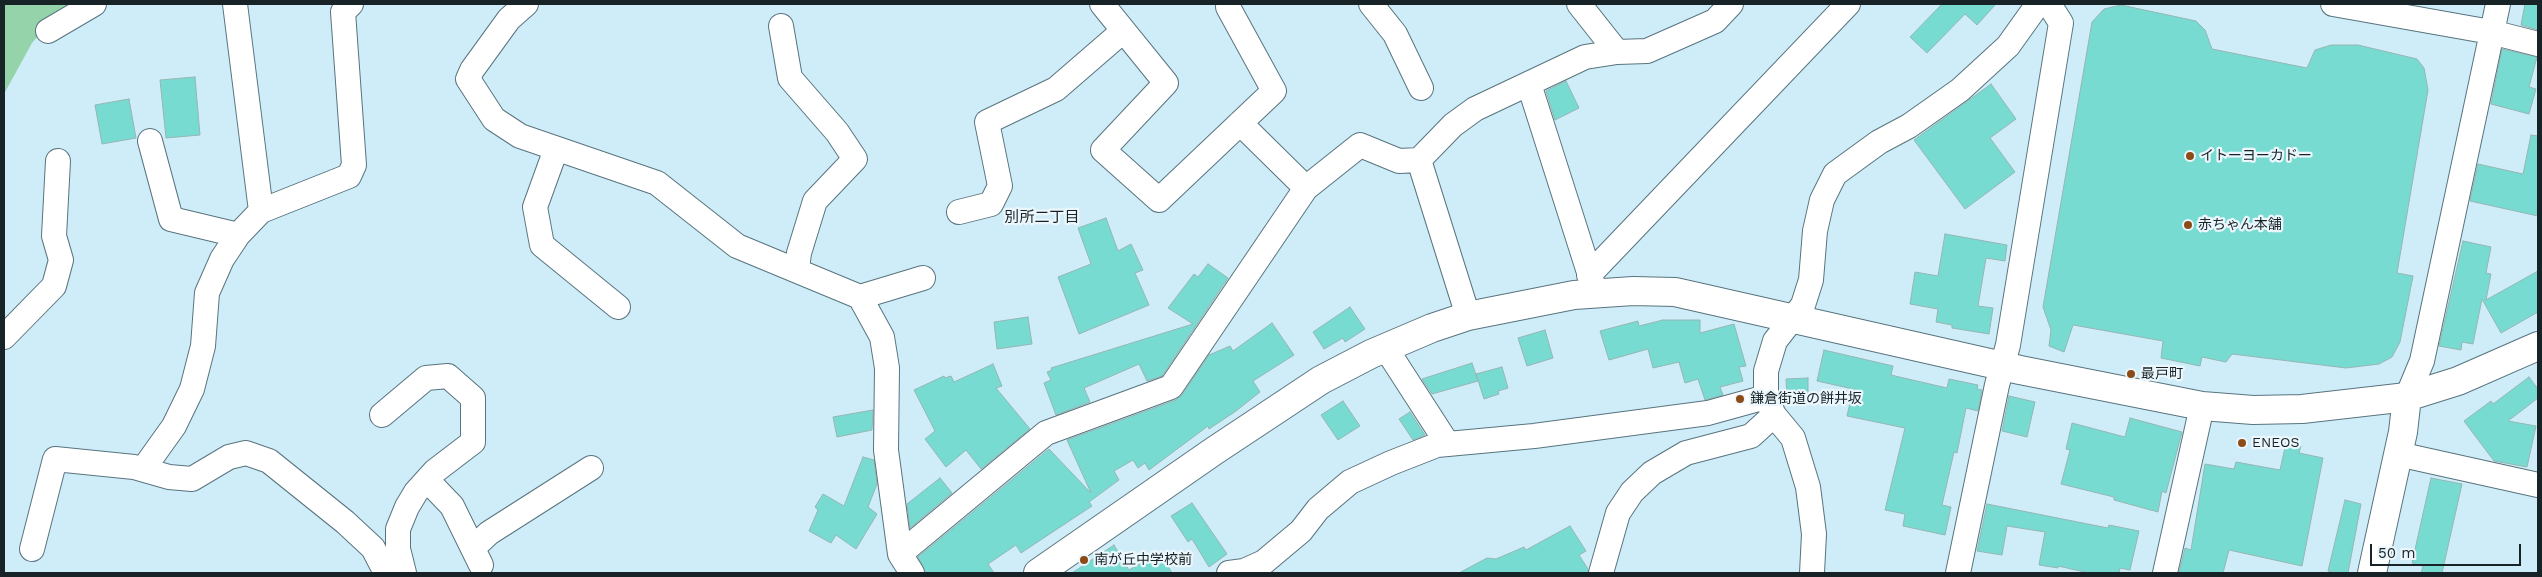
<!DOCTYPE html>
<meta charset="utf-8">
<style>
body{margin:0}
#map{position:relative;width:2542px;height:577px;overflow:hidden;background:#cfedf9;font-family:"Work Sans",sans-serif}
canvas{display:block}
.frame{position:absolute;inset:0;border:5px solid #182327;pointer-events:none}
.scale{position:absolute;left:2370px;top:544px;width:151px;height:22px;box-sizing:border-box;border:2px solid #182327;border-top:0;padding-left:6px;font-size:15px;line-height:18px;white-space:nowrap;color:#182327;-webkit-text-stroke:4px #ebf7fc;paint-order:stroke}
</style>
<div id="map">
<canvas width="2542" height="577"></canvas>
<div class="frame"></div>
<div class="scale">50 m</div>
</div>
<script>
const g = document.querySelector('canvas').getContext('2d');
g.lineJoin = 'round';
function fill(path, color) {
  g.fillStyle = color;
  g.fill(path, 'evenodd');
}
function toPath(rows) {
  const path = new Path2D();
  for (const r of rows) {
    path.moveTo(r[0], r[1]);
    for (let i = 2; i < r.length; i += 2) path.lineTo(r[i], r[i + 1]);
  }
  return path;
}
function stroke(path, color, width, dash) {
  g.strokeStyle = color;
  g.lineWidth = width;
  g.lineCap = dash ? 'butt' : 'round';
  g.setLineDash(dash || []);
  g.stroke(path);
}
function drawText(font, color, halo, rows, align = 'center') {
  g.font = font + ' "Work Sans","Noto Sans JP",sans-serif';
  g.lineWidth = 4.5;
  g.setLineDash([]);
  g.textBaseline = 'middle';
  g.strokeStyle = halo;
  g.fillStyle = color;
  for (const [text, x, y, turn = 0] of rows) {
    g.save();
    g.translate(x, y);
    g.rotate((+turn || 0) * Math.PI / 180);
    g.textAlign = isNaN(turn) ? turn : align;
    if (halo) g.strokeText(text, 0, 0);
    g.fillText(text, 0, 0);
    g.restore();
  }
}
fill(toPath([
 [4,4,81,4,46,27,32,43,4,94]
]), '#95d3aa');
const building = toPath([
 [1942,4,1996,4,1977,25,1965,14,1927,53,1910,37,1942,4],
 [2525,4,2538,4,2538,30,2521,25,2525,4],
 [2121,5,2196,21,2205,30,2212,49,2307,68,2315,50,2331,45,2358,45,2417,59,2424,68,2428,90,2397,273,2413,276,2400,342,2392,357,2379,364,2346,368,2232,354,2226,362,2202,357,2200,366,2161,358,2163,341,2073,325,2064,352,2049,346,2051,330,2043,307,2092,22,2104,9,2121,5],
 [2502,49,2537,57,2529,87,2536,89,2529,114,2491,104,2502,49],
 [195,77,200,135,166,138,160,80,195,77],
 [1566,81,1579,108,1555,120,1546,91,1566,81],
 [1991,84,2016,119,1990,138,2015,172,1965,209,1914,140,1991,84],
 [129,99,136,138,102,144,95,105,129,99],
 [2531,135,2538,136,2538,216,2470,201,2478,164,2523,174,2531,135],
 [1106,218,1118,251,1131,244,1143,270,1135,273,1149,305,1079,334,1058,277,1091,264,1078,228,1106,218],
 [1945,234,2007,245,2005,261,1986,258,1978,306,1993,308,1989,334,1952,328,1952,325,1936,322,1938,309,1910,304,1915,272,1938,276,1945,234],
 [2463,241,2491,247,2486,273,2491,274,2486,300,2538,271,2538,312,2501,333,2482,299,2473,344,2462,342,2461,350,2439,346,2463,241],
 [1208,264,1228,278,1162,376,1147,381,1139,364,1084,388,1090,402,1056,415,1044,383,1051,380,1047,372,1052,370,1051,368,1193,324,1168,308,1194,274,1198,277,1208,264],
 [1350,307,1365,329,1345,342,1343,338,1324,349,1313,332,1350,307],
 [1028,317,1032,344,997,349,994,322,1028,317],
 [1663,320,1700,320,1700,333,1734,324,1746,366,1739,367,1743,381,1720,387,1723,395,1705,400,1698,379,1685,383,1679,362,1653,368,1648,349,1609,360,1600,331,1638,321,1639,326,1663,320],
 [1272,323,1294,355,1253,381,1260,392,1236,411,1209,429,1208,426,1149,470,1145,463,1138,468,1133,460,1114,471,1119,480,1089,502,1092,506,1021,553,1016,545,988,564,994,573,926,573,918,557,1049,449,1091,493,1067,440,1176,400,1182,395,1209,355,1230,346,1233,351,1272,323],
 [1545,330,1553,358,1527,366,1518,338,1545,330],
 [1824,350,1893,366,1891,375,1947,388,1949,379,1978,385,1977,389,1982,390,1978,411,1966,408,1957,453,1954,452,1942,505,1951,507,1945,535,1903,526,1905,514,1885,510,1905,428,1847,416,1853,389,1817,381,1824,350],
 [1472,363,1478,381,1432,394,1422,379,1472,363],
 [993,364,1002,386,996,388,1030,429,981,469,966,450,946,467,925,439,935,431,914,390,944,376,945,378,951,376,954,382,993,364],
 [1502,367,1508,388,1498,391,1499,394,1484,399,1476,374,1502,367],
 [2529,377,2538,389,2538,398,2508,421,2536,426,2527,467,2494,461,2464,421,2491,401,2493,404,2529,377],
 [1808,378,1808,394,1787,395,1786,379,1808,378],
 [2009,396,2035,402,2027,437,2002,431,2009,396],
 [1343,401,1360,426,1338,440,1321,415,1343,401],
 [873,410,872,430,837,437,833,417,873,410],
 [1410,412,1425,435,1413,440,1399,419,1410,412],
 [2130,418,2182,432,2166,493,2162,491,2158,512,2114,500,2114,497,2061,484,2070,450,2066,449,2072,423,2125,437,2130,418],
 [2286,443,2301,446,2299,453,2323,458,2302,566,2229,550,2223,573,2179,573,2185,548,2191,550,2205,464,2234,469,2236,462,2280,470,2286,443],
 [863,457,874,460,877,484,868,507,877,514,856,549,836,535,831,543,809,531,818,510,815,507,823,494,844,506,863,457],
 [940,478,952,493,910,528,907,504,940,478],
 [2431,478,2462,484,2442,573,2421,573,2423,566,2412,563,2431,478],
 [2345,500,2361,504,2348,573,2337,573,2328,571,2345,500],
 [1192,503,1227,554,1209,567,1192,539,1188,542,1171,516,1192,503],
 [1987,504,2108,528,2109,525,2139,531,2130,570,2120,568,2119,573,2089,573,2058,566,2058,568,2039,565,2045,532,2007,526,2002,555,1977,551,1987,504],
 [1570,526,1586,551,1579,555,1588,569,1588,573,1459,573,1487,558,1496,559,1524,547,1526,550,1570,526],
 [1114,545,1129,570,1155,555,1156,557,1161,554,1172,573,1072,573,1114,545]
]);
fill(building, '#77dbd2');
stroke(building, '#95b6b2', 1);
const street = toPath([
 [235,4,261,211],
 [526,4,509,19,472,70,468,79,494,119,520,136,657,183,737,246,860,297,882,337,887,368,886,450,900,554,912,573],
 [1102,4,1166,83,1103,150,1159,200,1274,91,1228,7],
 [1371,4,1395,34,1421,88],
 [1579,4,1617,52],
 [2333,4,2491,32,2538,44],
 [781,26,790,78,837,132,855,159,815,201,799,253,797,269],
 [48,31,94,4],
 [1529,84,1594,288],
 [1240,123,1306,188],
 [150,141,171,219,238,235],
 [556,149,535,207,542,245,618,307],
 [1419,160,1468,316],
 [959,212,991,204,1000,186,987,122,1056,89,1123,31],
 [1589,275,1848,4],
 [860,297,923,278],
 [4,337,54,286,61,260,54,236,58,161],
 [1385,347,1447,443],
 [2407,397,2422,361,2498,4],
 [382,415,426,378,448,376,473,398,473,442,435,471,416,492,407,507,398,529,398,549,404,573],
 [2398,454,2538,485],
 [144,468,174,426,192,389,203,346,207,293,222,259,238,235,261,211,349,176,354,165,343,12,351,4],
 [427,480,452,506,481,565],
 [473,548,489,533,591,468],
 [32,549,55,459,134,467,169,477,192,479,229,457,246,453,269,461,345,522,373,548,386,573],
 [900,554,1046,433,1171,387,1306,188,1360,145,1399,161,1419,160,1453,125,1475,109,1585,57,1617,52,1647,51,1715,21,1731,4],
 [1229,573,1244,571,1264,562,1301,531,1318,509,1350,482,1391,463,1437,445,1534,436,1708,413,1766,397],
 [1601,573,1618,513,1632,492,1652,473,1686,453,1751,436,1774,415],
 [1812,573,1814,534,1808,487,1793,438,1774,415,1766,397,1766,371,1775,341,1803,305,1811,280,1815,231,1822,200,1835,174,1879,142,1909,126,1960,90,2008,46,2038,4],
 [1958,573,1997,385,2008,345,2061,23,2049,4],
 [2165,573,2202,406]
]);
const secondary = toPath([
 [1038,573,1214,451,1321,380,1371,354,1432,328,1468,316,1574,295,1633,291,1675,292,2020,370,2202,406,2253,410,2302,409,2407,397,2458,381,2538,346],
 [2372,573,2403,432,2407,397]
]);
stroke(street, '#58747e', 26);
stroke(secondary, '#58747e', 30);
stroke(street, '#fff', 24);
stroke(secondary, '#fff', 28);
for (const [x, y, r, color] of [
 [2190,156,5,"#8c4b17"],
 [2188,225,5,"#8c4b17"],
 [2131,374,5,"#8c4b17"],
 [1740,399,5,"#8c4b17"],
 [2242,443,5,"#8c4b17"],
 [1084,560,5,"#8c4b17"]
]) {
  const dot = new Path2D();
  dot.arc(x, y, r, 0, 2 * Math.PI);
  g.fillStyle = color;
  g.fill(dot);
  stroke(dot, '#ebf7fc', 2);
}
drawText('14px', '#182327', '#ebf7fc', [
 ["イトーヨーカドー",2200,156],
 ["赤ちゃん本舗",2198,225],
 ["最戸町",2141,374],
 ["鎌倉街道の餅井坂",1750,399],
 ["ENEOS",2252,443],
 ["南が丘中学校前",1094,560]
], 'left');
drawText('15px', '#182327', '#ebf7fc', [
 ["別所二丁目",1042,218]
]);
</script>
